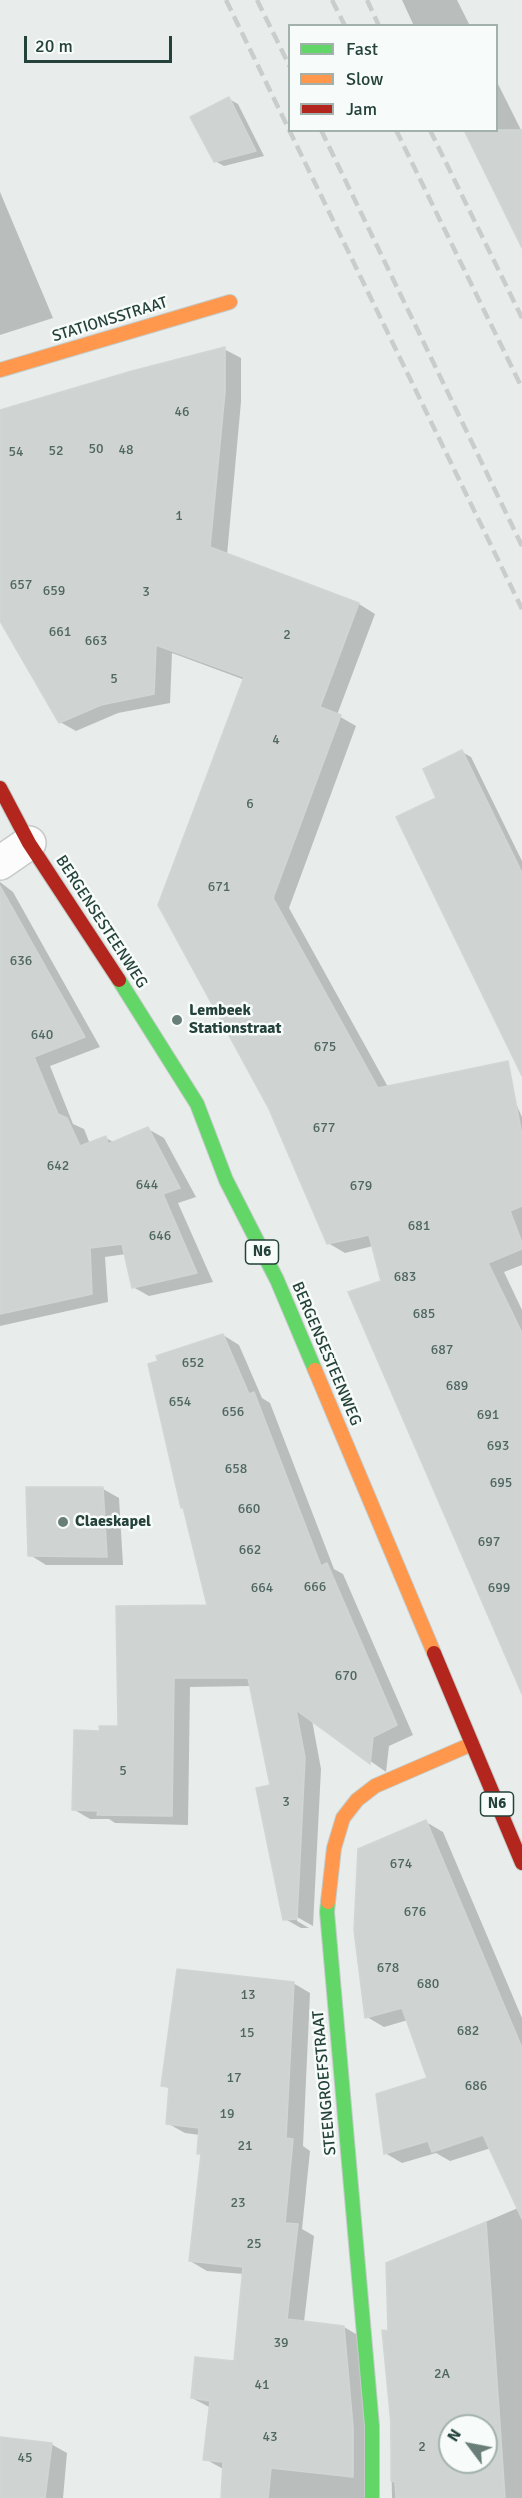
<!DOCTYPE html>
<style>
body{margin:0}
#map{position:relative;width:522px;height:2498px;overflow:hidden;background:#e8edeb;font-family:Signika,sans-serif}
canvas{display:block}
.legend{position:absolute;left:288px;top:24px;width:210px;height:108px;box-sizing:border-box;background:#f7fbf9;border:2px solid #a3b1ad;margin:0;padding:8px 10px;list-style:none;font-size:18px;color:#24423a}
.legend li{display:flex;align-items:center;gap:12px;height:30px}
.legend b{width:30px;border:2px solid #a3b1ad}
.north{position:absolute;left:438px;top:2414px;width:60px;height:60px;box-sizing:border-box;background:#f7fbf9;border:2px solid #a3b1ad;border-radius:50%;rotate:302deg;font-size:16px;font-weight:700;line-height:24px;text-align:center;color:#24423a}
.north::after{content:'';display:block;margin:auto;width:21px;height:27px;background:#697e78;clip-path:polygon(50% 0,100% 100%,50% 72%,0 100%)}
.scale{position:absolute;left:24px;top:36px;width:148px;height:27px;box-sizing:border-box;border:3px solid #24423a;border-top:0;padding-left:8px;font-size:18px;line-height:21px;white-space:nowrap;color:#24423a;-webkit-text-stroke:4px #f7fbf9;paint-order:stroke}
</style>
<div id="map">
<canvas width="522" height="2498"></canvas>
<ul class="legend">
<li><b style="height:8px;background:#63d668"></b>Fast</li>
<li><b style="height:8px;background:#ff974d"></b>Slow</li>
<li><b style="height:8px;background:#b3261e"></b>Jam</li>
</ul>
<div class="north">N</div>
<div class="scale">20 m</div>
</div>
<script>
const g = document.querySelector('canvas').getContext('2d');
g.lineJoin = 'round';
function fill(path, color) {
  g.fillStyle = color;
  g.fill(path, 'evenodd');
}
function toPath(rows) {
  const path = new Path2D();
  for (const r of rows) {
    path.moveTo(r[0], r[1]);
    for (let i = 2; i < r.length; i += 2) path.lineTo(r[i], r[i + 1]);
  }
  return path;
}
function stroke(path, color, width, dash) {
  g.strokeStyle = color;
  g.lineWidth = width;
  g.lineCap = dash ? 'butt' : 'round';
  g.setLineDash(dash || []);
  g.stroke(path);
}
function drawText(font, color, halo, rows, align = 'center') {
  g.font = font + ' Signika,sans-serif';
  g.lineWidth = 5;
  g.setLineDash([]);
  g.textBaseline = 'middle';
  g.strokeStyle = halo;
  g.fillStyle = color;
  for (const [text, x, y, turn = 0] of rows) {
    g.save();
    g.translate(x, y);
    g.rotate((+turn || 0) * Math.PI / 180);
    g.textAlign = isNaN(turn) ? turn : align;
    if (halo) g.strokeText(text, 0, 0);
    g.fillText(text, 0, 0);
    g.restore();
  }
}
fill(toPath([
 [402,0,457,0,470,26,414,26],
 [496,80,522,132,522,241,496,130],
 [229,99,238,104,264,156,224,166,215,161],
 [0,192,53,318,0,335],
 [224,349,241,358,241,402,227,555,359,604,375,614,337,715,356,726,289,908,388,1087,504,1077,522,1117,522,1265,504,1272,522,1310,522,1692,383,1282,373,1246,345,1253,328,1243,270,1108,245,680,172,653,170,703,118,713,76,731,60,722,0,617,0,411],
 [462,752,471,757,522,861,522,1039,438,798],
 [0,882,13,892,100,1047,50,1066,73,1124,84,1129,90,1144,106,1138,115,1143,148,1129,164,1138,196,1197,178,1203,213,1282,149,1296,133,1287,126,1254,105,1257,108,1302,0,1326],
 [223,1335,239,1345,262,1398,270,1403,334,1569,343,1574,413,1735,389,1746,386,1772,312,1720,321,1769,313,1926,297,1917,297,1921,309,1928,301,1928,285,1919,272,1786,252,1686,190,1687,188,1825,115,1823,109,1819,90,1819,73,1809,101,1733,120,1728,209,1607,185,1509,182,1507],
 [103,1489,119,1498,123,1565,46,1565,30,1555],
 [426,1822,443,1832,522,2018,522,2498,392,2498,387,2264,518,2208,491,2148,450,2161,436,2153,402,2163,385,2153,429,2079,408,2020,384,2027,367,2017],
 [450,2426,486,2426,486,2462,450,2462],
 [293,1983,310,1993,303,2146,310,2151,302,2229,314,2236,304,2322,344,2327,361,2337,370,2498,223,2498,225,2470,205,2459,211,2408,192,2398,235,2363,244,2274,207,2271,190,2261,202,2155,199,2153,200,2135,185,2133,167,2123,170,2089,163,2085],
 [0,2438,51,2444,67,2453,63,2498,0,2498]
]), '#0003');
const building = toPath([
 [229,97,256,151,214,162,190,117,229,97],
 [464,130,522,130,522,248,464,130],
 [225,347,225,392,210,547,359,603,320,707,341,715,273,898,378,1088,508,1061,522,1135,522,1206,510,1211,522,1243,522,1249,488,1263,522,1333,522,1694,348,1292,381,1281,369,1235,327,1244,269,1109,158,905,244,677,156,645,154,694,101,705,59,723,0,621,0,410,132,371,225,347],
 [462,750,522,873,522,1076,396,817,436,798,423,769,462,750],
 [0,886,85,1037,34,1057,58,1114,67,1118,80,1146,106,1136,108,1144,148,1127,180,1188,163,1194,197,1273,132,1288,122,1244,90,1248,92,1294,0,1314,0,886],
 [223,1334,249,1394,254,1392,321,1566,327,1563,397,1725,373,1737,370,1764,296,1710,305,1758,297,1919,283,1920,256,1788,270,1785,248,1678,174,1678,172,1816,97,1815,98,1811,72,1810,74,1730,100,1731,99,1726,118,1726,116,1606,207,1605,183,1507,181,1508,148,1364,158,1361,156,1356,223,1334],
 [26,1487,103,1487,107,1557,28,1556,26,1487],
 [426,1820,522,2048,522,2219,483,2135,432,2152,428,2141,384,2154,376,2094,427,2078,402,2008,365,2018,354,1930,358,1849,426,1820],
 [177,1969,294,1982,286,2138,293,2139,285,2223,298,2224,287,2319,344,2326,353,2427,353,2477,271,2468,268,2498,221,2498,223,2462,203,2460,210,2401,191,2398,195,2357,234,2361,243,2267,189,2261,201,2154,197,2154,199,2128,166,2124,169,2087,161,2086,177,1969],
 [486,2222,505,2498,396,2498,395,2482,391,2481,391,2424,382,2330,388,2331,386,2263,486,2222],
 [450,2426,486,2426,486,2462,450,2462,450,2426],
 [0,2437,52,2443,45,2498,0,2498,0,2437]
]);
fill(building, '#cfd4d2');
stroke(building, '#d1d6d4', 1.5);
const street = toPath([
 [0,863,29,843]
]);
const fast = toPath([
 [119,980,197,1104,226,1180,277,1280,315,1370],
 [328,1902,327,1912,372,2426,372,2498]
]);
const slow = toPath([
 [0,370,230,302],
 [315,1370,434,1653],
 [328,1902,334,1848,343,1818,357,1800,375,1786,472,1744]
]);
const jam = toPath([
 [0,788,29,843,119,980],
 [434,1653,522,1863]
]);
stroke(street, '#c5cac8', 36);
stroke(fast, '#c3cbc8', 16);
stroke(slow, '#c3cbc8', 16);
stroke(jam, '#c3cbc8', 16);
stroke(street, '#fcfcfc', 33);
stroke(fast, '#63d668', 14);
stroke(slow, '#ff974d', 14);
stroke(jam, '#b3261e', 14);
stroke(toPath([
 [226,0,522,609],
 [257,0,290,67],
 [332,0,345,26],
 [367,0,379,26],
 [321,130,522,546],
 [396,130,522,388],
 [430,130,522,318]
]), '#c9cdcc', 4.5, [12, 6]);
for (const [x, y, r, color] of [
 [177,1020,6,"#697e78"],
 [63,1522,6,"#697e78"]
]) {
  const dot = new Path2D();
  dot.arc(x, y, r, 0, 2 * Math.PI);
  g.fillStyle = color;
  g.fill(dot);
  stroke(dot, '#f7fbf9', 2);
}
drawText('14px', '#506761', null, [
 ["46",182,412],
 ["50",96,449],
 ["48",126,450],
 ["52",56,451],
 ["54",16,452],
 ["1",179,516],
 ["657",21,585],
 ["659",54,591],
 ["3",146,592],
 ["661",60,632],
 ["2",287,635],
 ["663",96,641],
 ["5",114,679],
 ["4",276,740],
 ["6",250,804],
 ["671",219,887],
 ["636",21,961],
 ["640",42,1035],
 ["675",325,1047],
 ["677",324,1128],
 ["642",58,1166],
 ["644",147,1185],
 ["679",361,1186],
 ["681",419,1226],
 ["646",160,1236],
 ["683",405,1277],
 ["685",424,1314],
 ["687",442,1350],
 ["652",193,1363],
 ["689",457,1386],
 ["654",180,1402],
 ["656",233,1412],
 ["691",488,1415],
 ["693",498,1446],
 ["658",236,1469],
 ["695",501,1483],
 ["660",249,1509],
 ["697",489,1542],
 ["662",250,1550],
 ["666",315,1587],
 ["664",262,1588],
 ["699",499,1588],
 ["670",346,1676],
 ["5",123,1771],
 ["3",286,1802],
 ["674",401,1864],
 ["676",415,1912],
 ["678",388,1968],
 ["680",428,1984],
 ["13",248,1995],
 ["682",468,2031],
 ["15",247,2033],
 ["17",234,2078],
 ["686",476,2086],
 ["19",227,2114],
 ["21",245,2146],
 ["23",238,2203],
 ["25",254,2244],
 ["39",281,2343],
 ["2A",442,2374],
 ["41",262,2385],
 ["43",270,2437],
 ["2",422,2447],
 ["45",25,2458]
]);
for (const [x, y, w] of [
 [262,1252,33],
 [497,1804,33]
]) {
  const box = new Path2D();
  box.roundRect(x - w / 2, y - 12, w, 24, 4.5);
  g.fillStyle = '#f7fbf9';
  g.fill(box);
  stroke(box, '#24423a', 1.5);
}
drawText('bold 15px', '#24423a', null, [
 ["N6",262,1252],
 ["N6",497,1804]
]);
drawText('16px', '#24423a', '#f7fbf9', [
 ["STATIONSSTRAAT",110,320,-17],
 ["BERGENSESTEENWEG",101,922,57],
 ["BERGENSESTEENWEG",326,1354,67],
 ["STEENGROEFSTRAAT",325,2083,-95]
]);
drawText('bold 16px', '#24423a', '#f7fbf9', [
 ["Lembeek",189,1011],
 ["Stationstraat",189,1029],
 ["Claeskapel",75,1522]
], 'left');
</script>
